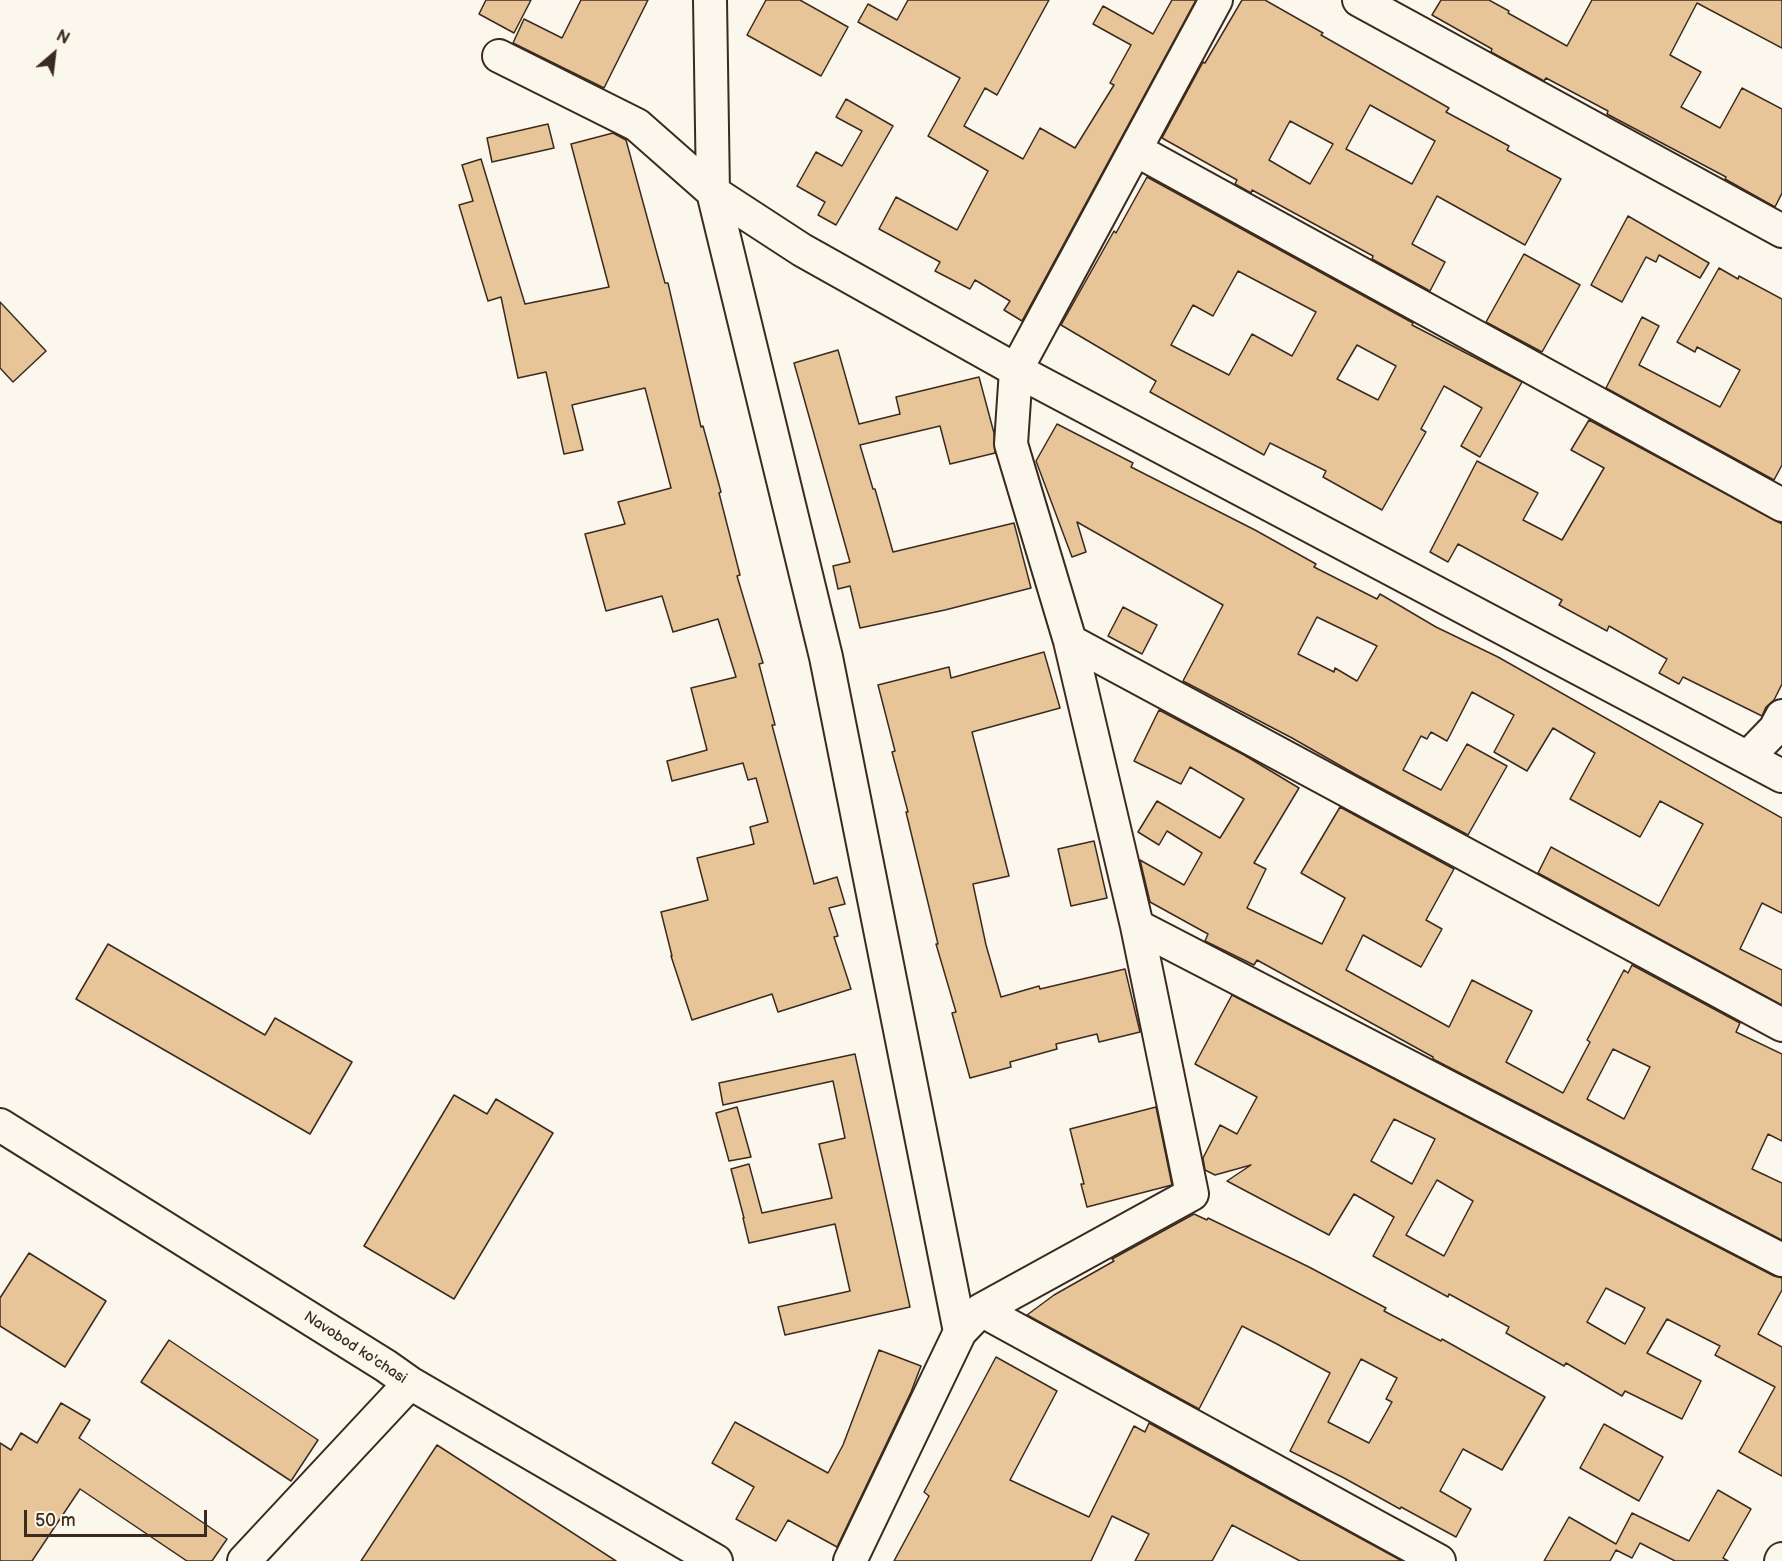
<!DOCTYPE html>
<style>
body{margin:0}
#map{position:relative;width:1782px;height:1561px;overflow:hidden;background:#fbf7ec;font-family:"Balsamiq Sans",sans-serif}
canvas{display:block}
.north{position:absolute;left:24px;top:24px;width:60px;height:60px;-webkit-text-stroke:4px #fbf7ec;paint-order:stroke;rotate:28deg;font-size:16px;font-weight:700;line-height:24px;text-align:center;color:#3b2a1e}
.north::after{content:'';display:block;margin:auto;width:21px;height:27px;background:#3b2a1e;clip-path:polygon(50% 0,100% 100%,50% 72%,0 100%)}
.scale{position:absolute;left:24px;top:1510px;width:183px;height:27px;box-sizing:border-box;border:3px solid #3b2a1e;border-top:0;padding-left:8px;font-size:18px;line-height:21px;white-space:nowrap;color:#3b2a1e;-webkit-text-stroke:4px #fbf7ec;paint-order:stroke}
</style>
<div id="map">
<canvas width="1782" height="1561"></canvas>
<div class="north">N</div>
<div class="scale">50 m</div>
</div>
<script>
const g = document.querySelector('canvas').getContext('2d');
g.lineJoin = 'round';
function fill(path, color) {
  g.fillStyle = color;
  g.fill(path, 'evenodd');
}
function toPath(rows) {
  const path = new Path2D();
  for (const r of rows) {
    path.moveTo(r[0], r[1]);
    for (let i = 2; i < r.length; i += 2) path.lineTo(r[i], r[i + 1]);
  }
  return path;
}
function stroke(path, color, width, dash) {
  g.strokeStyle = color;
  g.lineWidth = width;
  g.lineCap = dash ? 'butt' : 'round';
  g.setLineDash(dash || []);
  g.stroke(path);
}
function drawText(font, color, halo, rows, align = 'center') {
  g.font = font + ' "Balsamiq Sans",sans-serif';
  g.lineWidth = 6;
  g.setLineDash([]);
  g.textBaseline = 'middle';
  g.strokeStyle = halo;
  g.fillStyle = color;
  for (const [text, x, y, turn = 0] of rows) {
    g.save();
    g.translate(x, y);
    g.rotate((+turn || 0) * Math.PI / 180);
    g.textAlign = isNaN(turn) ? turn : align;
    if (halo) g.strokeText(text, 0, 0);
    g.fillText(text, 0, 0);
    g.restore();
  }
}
const building = toPath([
 [486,0,531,0,514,33,479,14,486,0],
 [581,0,648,0,604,88,513,43,524,19,562,38,581,0],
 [766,0,800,0,848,27,821,76,747,35,766,0],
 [908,0,1049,0,997,95,985,88,964,126,1023,159,1040,128,1075,148,1114,85,1110,83,1131,45,1093,24,1103,6,1153,34,1172,0,1196,0,1022,321,1004,310,1010,301,975,280,970,289,935,271,940,262,879,229,896,197,957,230,988,171,928,136,960,78,858,22,868,4,897,20,908,0],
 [1242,0,1265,0,1323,33,1321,35,1449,108,1446,112,1509,146,1507,150,1561,179,1525,245,1437,196,1412,244,1445,262,1430,291,1372,259,1373,256,1252,190,1251,193,1235,184,1237,180,1162,138,1203,62,1205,63,1242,0],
 [1370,105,1435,141,1412,184,1346,149,1370,105],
 [1290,121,1333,144,1310,184,1269,160,1290,121],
 [1441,0,1489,0,1509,11,1508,13,1567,46,1592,0,1782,0,1782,48,1697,3,1670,55,1701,72,1681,107,1720,128,1742,88,1782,109,1782,193,1775,207,1725,179,1726,177,1607,114,1608,111,1546,78,1544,81,1491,52,1492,49,1432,15,1441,0],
 [846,99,893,126,836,225,818,215,825,202,797,186,816,152,842,166,862,131,836,117,846,99],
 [548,124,554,148,492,162,487,138,548,124],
 [613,133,626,140,665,283,668,283,701,427,703,426,721,492,719,493,740,575,737,576,763,663,759,664,775,725,772,725,814,884,837,877,845,904,829,908,838,936,834,937,851,989,778,1012,772,994,692,1020,671,956,672,956,661,912,708,900,697,858,754,844,750,827,768,822,756,778,748,780,743,763,672,781,667,761,707,750,691,688,736,677,718,619,673,632,662,596,606,611,585,534,625,524,618,502,671,488,645,388,572,405,583,450,564,454,546,372,518,378,501,297,488,301,459,205,473,201,462,165,481,159,525,304,609,287,571,144,613,133],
 [1147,177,1413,323,1412,325,1522,382,1480,457,1461,446,1482,408,1444,386,1421,429,1426,432,1382,510,1323,477,1326,471,1270,443,1264,455,1150,392,1156,381,1061,325,1114,231,1116,233,1147,177],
 [1238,271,1316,312,1292,356,1252,334,1229,375,1171,345,1193,305,1213,316,1238,271],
 [1357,345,1396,366,1378,400,1337,379,1357,345],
 [1628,216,1709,263,1700,278,1659,255,1656,262,1646,257,1622,302,1591,285,1628,216],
 [1524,254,1580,285,1542,352,1486,322,1524,254],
 [1719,268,1738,279,1739,276,1782,299,1782,465,1774,480,1606,388,1642,317,1659,326,1639,365,1720,407,1740,370,1697,347,1695,352,1677,342,1719,268],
 [0,302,46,351,13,382,0,368,0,302],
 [838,350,859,424,900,414,896,397,979,377,994,433,995,453,950,464,940,426,860,445,873,489,875,489,893,552,1014,523,1031,588,945,610,860,628,850,586,838,589,833,566,850,562,794,363,838,350],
 [1589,420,1782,524,1782,684,1774,700,1766,707,1762,716,1683,677,1679,684,1659,673,1667,659,1609,626,1607,631,1559,605,1562,600,1458,544,1448,562,1430,552,1477,461,1538,493,1523,520,1562,540,1604,468,1571,450,1589,420],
 [1057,424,1133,463,1131,467,1255,530,1316,564,1314,567,1377,599,1380,594,1436,627,1498,657,1782,818,1782,913,1762,903,1740,949,1782,970,1782,1005,1538,873,1551,847,1659,906,1703,824,1660,801,1640,837,1570,799,1595,753,1553,728,1527,771,1494,752,1514,715,1472,692,1447,741,1431,732,1427,739,1421,736,1403,770,1441,790,1467,744,1507,766,1468,835,1355,774,1292,738,1183,681,1223,605,1077,522,1086,552,1072,557,1036,461,1057,424],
 [1317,617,1377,646,1357,681,1335,668,1334,672,1298,654,1317,617],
 [1123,607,1157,625,1142,654,1108,636,1123,607],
 [1044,652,1060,708,972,732,1009,876,973,884,986,945,1001,997,1039,986,1040,989,1125,969,1140,1032,1099,1042,1097,1034,1056,1044,1057,1049,1010,1062,1011,1067,970,1078,952,1013,956,1012,936,944,938,944,906,812,908,812,892,752,895,751,878,685,949,667,951,678,1044,652],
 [1159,710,1244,755,1299,788,1254,863,1266,869,1247,908,1322,944,1345,898,1301,873,1340,807,1454,869,1426,920,1442,929,1421,967,1363,935,1346,970,1449,1027,1472,980,1532,1011,1506,1062,1563,1093,1590,1042,1587,1040,1624,970,1628,973,1632,965,1740,1023,1736,1032,1782,1054,1782,1141,1768,1134,1752,1169,1782,1183,1782,1240,1433,1059,1433,1057,1257,960,1254,965,1205,941,1208,934,1150,902,1140,860,1184,885,1202,853,1167,831,1159,845,1138,832,1157,801,1220,838,1244,799,1190,767,1181,784,1134,761,1159,710],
 [1613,1049,1650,1067,1624,1119,1587,1099,1613,1049],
 [1094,841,1107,898,1071,906,1058,849,1094,841],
 [108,944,265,1035,275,1018,352,1062,310,1134,76,999,108,944],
 [1232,995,1774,1276,1782,1278,1782,1290,1758,1334,1782,1347,1782,1476,1739,1452,1775,1387,1715,1355,1720,1346,1667,1319,1647,1353,1701,1381,1682,1419,1625,1391,1622,1396,1566,1363,1564,1366,1506,1333,1509,1327,1449,1294,1448,1297,1373,1256,1394,1217,1354,1194,1329,1235,1227,1181,1251,1165,1215,1175,1205,1170,1203,1158,1220,1125,1237,1134,1257,1097,1195,1064,1232,995],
 [1394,1119,1435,1139,1412,1184,1371,1161,1394,1119],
 [1437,1180,1473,1201,1444,1256,1406,1235,1437,1180],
 [1606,1288,1645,1308,1625,1344,1587,1322,1606,1288],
 [855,1054,910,1307,785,1335,778,1307,850,1291,835,1224,749,1243,743,1218,744,1218,731,1169,749,1164,762,1213,832,1198,819,1144,845,1138,833,1081,723,1105,719,1083,855,1054],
 [454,1095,487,1114,496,1099,553,1133,454,1299,364,1246,454,1095],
 [737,1107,751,1157,729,1161,716,1113,737,1107],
 [1156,1107,1172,1185,1087,1207,1081,1184,1084,1184,1070,1129,1156,1107],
 [1194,1214,1207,1220,1208,1218,1309,1267,1386,1308,1384,1311,1441,1341,1442,1339,1545,1397,1502,1470,1463,1449,1440,1491,1471,1509,1456,1537,1401,1507,1400,1509,1344,1478,1290,1451,1330,1373,1275,1343,1242,1326,1199,1409,1027,1315,1054,1295,1114,1261,1112,1259,1194,1214],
 [1361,1359,1397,1378,1386,1399,1392,1402,1369,1443,1328,1422,1361,1359],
 [29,1253,106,1301,65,1367,0,1326,0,1298,29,1253],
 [169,1340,318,1440,291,1481,141,1382,169,1340],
 [879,1350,921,1366,911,1392,837,1547,788,1520,776,1541,736,1519,754,1487,712,1463,735,1422,828,1473,843,1445,879,1350],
 [996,1357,1057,1391,1010,1480,1089,1517,1134,1426,1145,1432,1149,1423,1402,1561,1300,1561,1232,1525,1212,1561,1135,1561,1149,1534,1112,1516,1091,1561,894,1561,929,1496,924,1492,996,1357],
 [61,1403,90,1420,79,1438,227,1539,212,1561,187,1561,80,1489,32,1561,0,1561,0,1443,11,1450,21,1433,37,1443,61,1403],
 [1604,1424,1663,1457,1639,1501,1580,1468,1604,1424],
 [437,1445,616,1561,361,1561,437,1445],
 [1718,1490,1751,1509,1723,1558,1728,1561,1675,1561,1640,1543,1632,1558,1616,1550,1610,1561,1544,1561,1569,1517,1616,1544,1632,1513,1689,1541,1718,1490]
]);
fill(building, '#e8c599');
stroke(building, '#3b2a1e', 1.5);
const minor = toPath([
 [710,0,713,192,826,657,960,1332,850,1561],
 [1359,0,1782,231],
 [499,56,637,125,713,192,802,250,1016,370,1782,776],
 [1136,150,1782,505],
 [1070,641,1782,1025],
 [1748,757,1775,729,1782,716],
 [1137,926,1782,1260],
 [0,1125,386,1366,410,1383,716,1561],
 [981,1310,1439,1561],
 [960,1332,981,1310,1192,1194,1137,926,1070,641,1011,444,1016,370,1216,0],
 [244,1561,410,1383],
 [1781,1561,1782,1559]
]);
stroke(minor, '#3b2a1e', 36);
stroke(minor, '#fbf7ec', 32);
drawText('15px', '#3b2a1e', '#fbf7ec', [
 ["Navobod ko'chasi",355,1348,33]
]);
</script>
